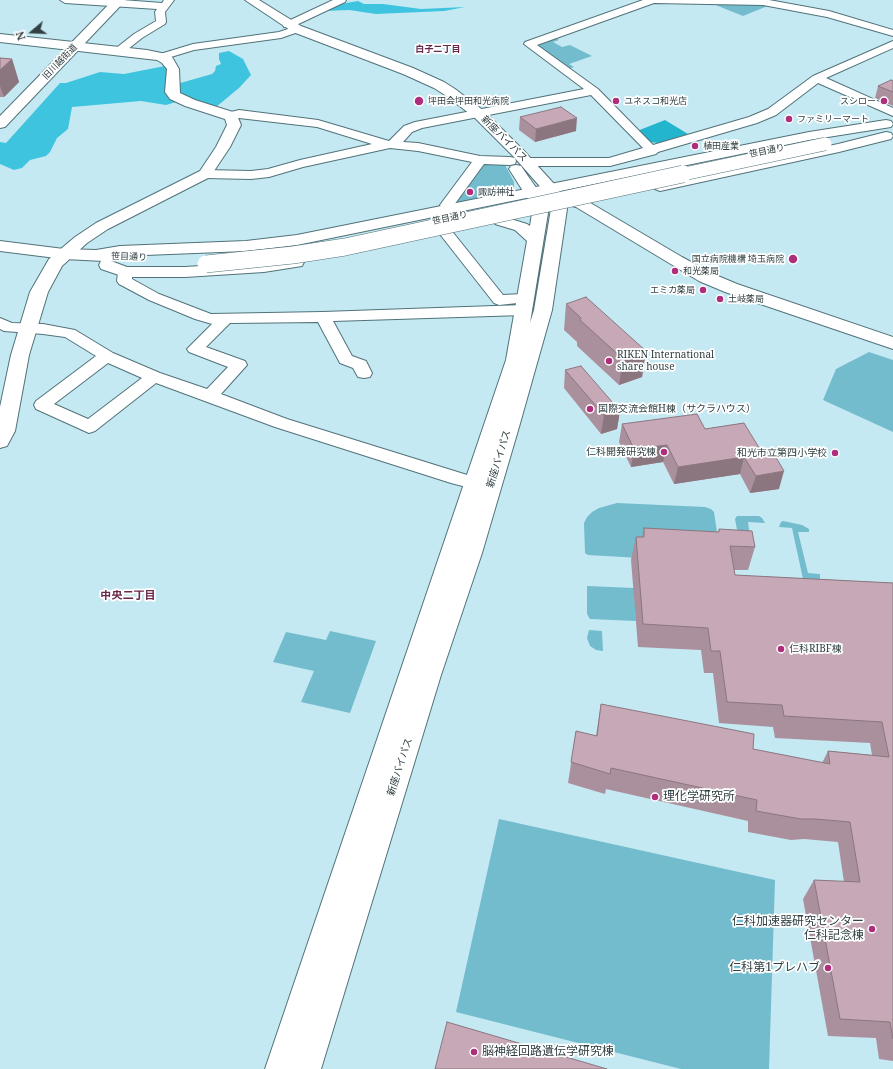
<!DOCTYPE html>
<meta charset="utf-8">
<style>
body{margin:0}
#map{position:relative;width:893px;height:1069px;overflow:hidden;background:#c5e9f2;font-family:"Noto Serif",serif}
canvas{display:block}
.north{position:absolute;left:12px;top:12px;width:40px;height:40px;-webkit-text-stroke:3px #fff;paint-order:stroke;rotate:251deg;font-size:11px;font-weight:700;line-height:16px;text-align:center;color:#314043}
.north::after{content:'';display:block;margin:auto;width:14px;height:18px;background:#314043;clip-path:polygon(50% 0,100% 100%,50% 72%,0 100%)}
</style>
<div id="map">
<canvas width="893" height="1069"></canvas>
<div class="north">N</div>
</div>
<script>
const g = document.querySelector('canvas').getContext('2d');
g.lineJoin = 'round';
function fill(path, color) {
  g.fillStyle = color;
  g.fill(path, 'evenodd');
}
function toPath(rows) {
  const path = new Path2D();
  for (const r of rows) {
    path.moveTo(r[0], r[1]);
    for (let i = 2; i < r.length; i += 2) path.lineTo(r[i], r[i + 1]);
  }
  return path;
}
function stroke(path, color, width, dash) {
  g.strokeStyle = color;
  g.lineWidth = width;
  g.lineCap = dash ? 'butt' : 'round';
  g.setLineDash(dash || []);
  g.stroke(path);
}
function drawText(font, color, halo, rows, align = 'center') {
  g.font = font + ' "Noto Serif","Noto Sans JP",serif';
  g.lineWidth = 3.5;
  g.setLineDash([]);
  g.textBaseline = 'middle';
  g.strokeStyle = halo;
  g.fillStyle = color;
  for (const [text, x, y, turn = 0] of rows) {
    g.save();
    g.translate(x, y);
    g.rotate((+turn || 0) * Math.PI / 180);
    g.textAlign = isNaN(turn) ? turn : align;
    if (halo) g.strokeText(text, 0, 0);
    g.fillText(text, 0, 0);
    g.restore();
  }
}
fill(toPath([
 [731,3,770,5,743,16,713,4],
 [556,38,559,40,553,42,562,47,570,45,592,56,569,64,574,67,568,69,537,47,537,45],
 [482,162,504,163,514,182,514,188,457,205,452,202],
 [869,352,893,360,893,432,823,400,836,369],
 [617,503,705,507,711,509,714,512,720,552,640,558,588,555,585,553,584,523,587,517,592,512,599,508],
 [737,516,759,516,762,518,765,523,748,522,750,536,738,535,735,519],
 [783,521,802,525,809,529,809,532,798,532,808,573,820,574,820,580,803,579,792,528,779,527,781,522],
 [587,586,634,588,636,621,590,619,587,614],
 [589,630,602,631,603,651,596,650,590,646,587,638],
 [330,631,376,641,350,713,301,702,314,671,273,662,286,632,326,640],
 [499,819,775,880,769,1069,681,1069,456,1012]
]), '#72bccd');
fill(toPath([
 [358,1,364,4,383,4,421,9,465,7,444,11,376,14,349,10,323,11,335,5],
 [229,51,243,59,251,75,239,88,216,107,181,97,177,84,212,74,215,71,216,66,221,64,219,59,219,53],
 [165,66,167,67,176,102,166,105,141,101,72,107,68,129,57,138,50,152,46,156,30,160,22,168,14,170,0,164,0,142,6,143,60,83,66,83,100,72,124,74]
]), '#3ec4df');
fill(toPath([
 [665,120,688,134,659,143,649,142,637,131]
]), '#23b4ce');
const minor = toPath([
 [60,0,122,0,162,3,164,0,174,0,165,12,166,22,165,24,142,38,123,53,119,54,114,51,115,49,134,34,156,21,155,12,157,9,65,3,60,0],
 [333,0,346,0,345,2,292,27,284,27,283,25,284,23,333,0],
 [643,0,769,0,829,11,893,30,893,36,827,17,763,5,654,3,537,45,598,89,653,145,749,117,768,109,813,76,893,41,893,48,826,78,893,108,893,116,818,83,776,115,757,123,658,152,656,154,610,166,527,166,522,165,521,162,522,159,527,158,609,158,643,148,591,95,422,128,412,132,403,142,418,143,480,156,510,157,515,158,516,161,515,164,510,165,484,164,454,205,456,210,454,213,449,214,444,213,440,205,472,162,418,151,390,148,303,167,269,177,251,179,205,178,200,177,199,174,200,171,205,170,251,171,268,169,300,160,372,144,317,127,239,118,231,120,227,119,225,116,227,113,239,110,318,120,389,141,404,126,415,122,584,89,524,44,525,42,643,0],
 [297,26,301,27,302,29,301,31,281,38,194,50,161,60,155,57,157,55,193,44,279,32,297,26],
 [446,229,451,230,503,295,522,294,527,296,530,299,527,302,499,305,494,303,439,233,441,230,446,229],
 [125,268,130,269,132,272,132,279,159,294,211,314,323,312,523,305,528,307,531,310,528,313,523,315,333,321,352,356,366,361,372,373,370,377,364,378,358,377,353,368,340,363,318,322,230,323,206,347,245,361,247,365,221,394,287,419,480,479,483,483,480,487,474,489,451,483,275,427,156,383,95,431,89,433,36,409,34,405,36,401,96,356,65,337,43,334,4,331,0,329,0,318,12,323,43,324,75,330,113,353,160,373,207,389,228,367,189,352,187,349,212,324,195,319,149,300,119,284,117,281,118,272,120,269,125,268],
 [108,363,142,378,88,419,54,404,108,363]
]);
const tertiary = toPath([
 [0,34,147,50,166,54,172,57,179,69,180,93,195,100,236,113,241,125,230,147,210,177,108,229,87,243,62,266,48,292,29,355,15,431,7,446,0,448,0,407,11,355,30,292,49,259,75,237,96,223,200,171,216,147,227,125,225,119,185,106,170,99,165,92,167,69,162,63,157,60,0,42,0,34],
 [533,188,587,201,682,257,711,273,737,284,893,337,893,349,725,292,699,281,576,207,528,196,525,193,528,190,533,188]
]);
const secondary = toPath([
 [113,0,126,0,5,127,0,128,0,116,113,0]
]);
const primary = toPath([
 [886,120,891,121,893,124,891,127,809,140,297,245,246,251,120,256,116,260,111,261,127,267,185,267,264,262,296,257,302,258,304,262,302,266,264,272,185,277,125,277,101,269,99,265,101,261,104,261,64,259,0,251,0,241,64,249,96,250,120,246,246,241,297,235,809,132,886,120],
 [886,132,891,133,893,136,891,139,839,152,660,191,655,189,652,186,655,183,660,181,838,144,886,132]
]);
const trunk = toPath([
 [245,0,259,0,301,26,413,68,444,82,455,89,484,111,524,151,556,186,564,198,567,209,552,310,519,427,482,553,441,675,321,1069,265,1069,506,360,527,241,515,230,495,224,493,221,495,218,501,216,527,224,530,226,532,213,530,202,509,169,511,166,516,165,521,166,546,202,548,213,530,323,534,310,551,209,544,191,514,157,474,117,445,95,434,88,403,74,293,32,245,0]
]);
stroke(minor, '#51727a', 2);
stroke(tertiary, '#51727a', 2);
stroke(secondary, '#51727a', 2);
stroke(primary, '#51727a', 2);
stroke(trunk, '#51727a', 2);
fill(minor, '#fff');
fill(tertiary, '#fff');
fill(secondary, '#fff');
fill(primary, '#fff');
fill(trunk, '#fff');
const primaryBridgeFar1 = toPath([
 [679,175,825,144]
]);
const primaryBridge = toPath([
 [206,264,293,255,345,247,683,174]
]);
stroke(primaryBridgeFar1, '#51727a', 14, []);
stroke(primaryBridge, '#51727a', 18, []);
stroke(primaryBridgeFar1, '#fff', 13);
stroke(primaryBridge, '#fff', 17);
fill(toPath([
 [0,58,12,59,19,82,4,97,0,97],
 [893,81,893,106,875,98,878,86],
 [520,117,576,131,535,142,519,130],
 [566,304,646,351,642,377,619,385,577,346,577,342,564,330],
 [565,370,620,411,617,429,601,434,564,388],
 [744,423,779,489,750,493,740,474,674,484,663,462,631,467,619,442,622,424,705,429],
 [644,528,718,532,719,529,755,547,748,570,734,570,735,575,893,583,893,1061,879,1059,876,1038,828,1036,803,899,814,880,844,882,838,842,804,839,791,840,748,832,748,821,606,789,605,794,568,783,576,731,596,736,601,704,753,749,822,763,828,751,872,755,870,743,775,738,773,727,719,723,713,673,704,673,701,650,638,647,631,560,636,537,642,537]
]), '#aa909d');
fill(toPath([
 [12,59,19,82,4,97,0,86,0,70],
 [577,118,576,131,535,142,536,129],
 [646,351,642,377,619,385,623,359],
 [620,411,617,429,601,434,604,415],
 [667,445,663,462,631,467,634,449],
 [744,457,740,474,674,484,678,467],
 [784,471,779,489,750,493,756,476]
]), '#8b767f');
const building = toPath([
 [0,58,12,59,0,70,0,58],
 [891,80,893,81,893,92,878,86,891,80],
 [561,107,577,118,536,129,520,117,561,107],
 [586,297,646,351,623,359,580,320,581,318,566,304,586,297],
 [581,366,620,411,604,415,565,370,581,366],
 [697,414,705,429,744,423,761,451,771,449,784,471,756,476,744,457,678,467,667,445,634,449,622,424,697,414],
 [644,528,719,532,719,529,752,531,755,547,730,546,735,575,893,583,893,1039,890,1022,840,1019,814,880,860,882,850,822,815,819,801,819,756,811,757,800,611,768,610,774,571,762,576,731,597,736,601,704,754,734,753,749,830,764,828,751,889,757,882,722,784,716,782,705,727,702,720,651,711,651,708,628,643,624,636,537,644,537,644,528],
 [447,1022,607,1069,435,1069,447,1022]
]);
fill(building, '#c6a8b6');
stroke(building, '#8b767f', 1);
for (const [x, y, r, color] of [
 [419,101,5,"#af2e7b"],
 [616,101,4,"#af2e7b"],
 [884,101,4,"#af2e7b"],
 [789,119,4,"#af2e7b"],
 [695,146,4,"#af2e7b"],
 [470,192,4,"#af2e7b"],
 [793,259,5,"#af2e7b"],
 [675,271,4,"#af2e7b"],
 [703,290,4,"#af2e7b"],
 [720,299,4,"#af2e7b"],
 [609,361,4,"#af2e7b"],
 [590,409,4,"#af2e7b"],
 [664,452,4,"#af2e7b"],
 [835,453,4,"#af2e7b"],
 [781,649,4,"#af2e7b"],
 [655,797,4,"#af2e7b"],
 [872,929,4,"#af2e7b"],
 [828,968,4,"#af2e7b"],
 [474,1052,4,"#af2e7b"]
]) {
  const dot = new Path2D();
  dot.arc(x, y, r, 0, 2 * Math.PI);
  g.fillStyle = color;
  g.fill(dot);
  stroke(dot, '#fff', 1.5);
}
drawText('bold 9px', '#67284a', '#fff', [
 ["白子二丁目",438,49]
]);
drawText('9px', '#314043', '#fff', [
 ["旧川越街道",60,62,-46],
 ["笹目通り",767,151,-12],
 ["笹目通り",450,218,-12],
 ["笹目通り",129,257,2]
]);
drawText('9px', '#314043', '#fff', [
 ["坪田会坪田和光病院",428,101],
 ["ユネスコ和光店",624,101],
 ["スシロー",876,101,"right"],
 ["ファミリーマート",797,119],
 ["植田産業",703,146],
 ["諏訪神社",478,192],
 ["国立病院機構 埼玉病院",784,259,"right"],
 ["和光薬局",683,271],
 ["エミカ薬局",695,290,"right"],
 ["土岐薬局",728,299]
], 'left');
drawText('10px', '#314043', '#fff', [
 ["新座バイパス",504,139,45],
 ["新座バイパス",499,459,-73],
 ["新座バイパス",400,767,-72]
]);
drawText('10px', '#314043', '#fff', [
 ["RIKEN International",617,355],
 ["share house",617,367],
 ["国際交流会館H棟（サクラハウス）",598,409],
 ["仁科開発研究棟",656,452,"right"],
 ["和光市立第四小学校",827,453,"right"],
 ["仁科RIBF棟",789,649]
], 'left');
drawText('bold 11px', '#67284a', '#fff', [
 ["中央二丁目",128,596]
]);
drawText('12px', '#314043', '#fff', [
 ["理化学研究所",663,797],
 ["仁科加速器研究センター",864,922,"right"],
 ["仁科記念棟",864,936,"right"],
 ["仁科第1プレハブ",820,968,"right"],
 ["脳神経回路遺伝学研究棟",482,1052]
], 'left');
</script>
